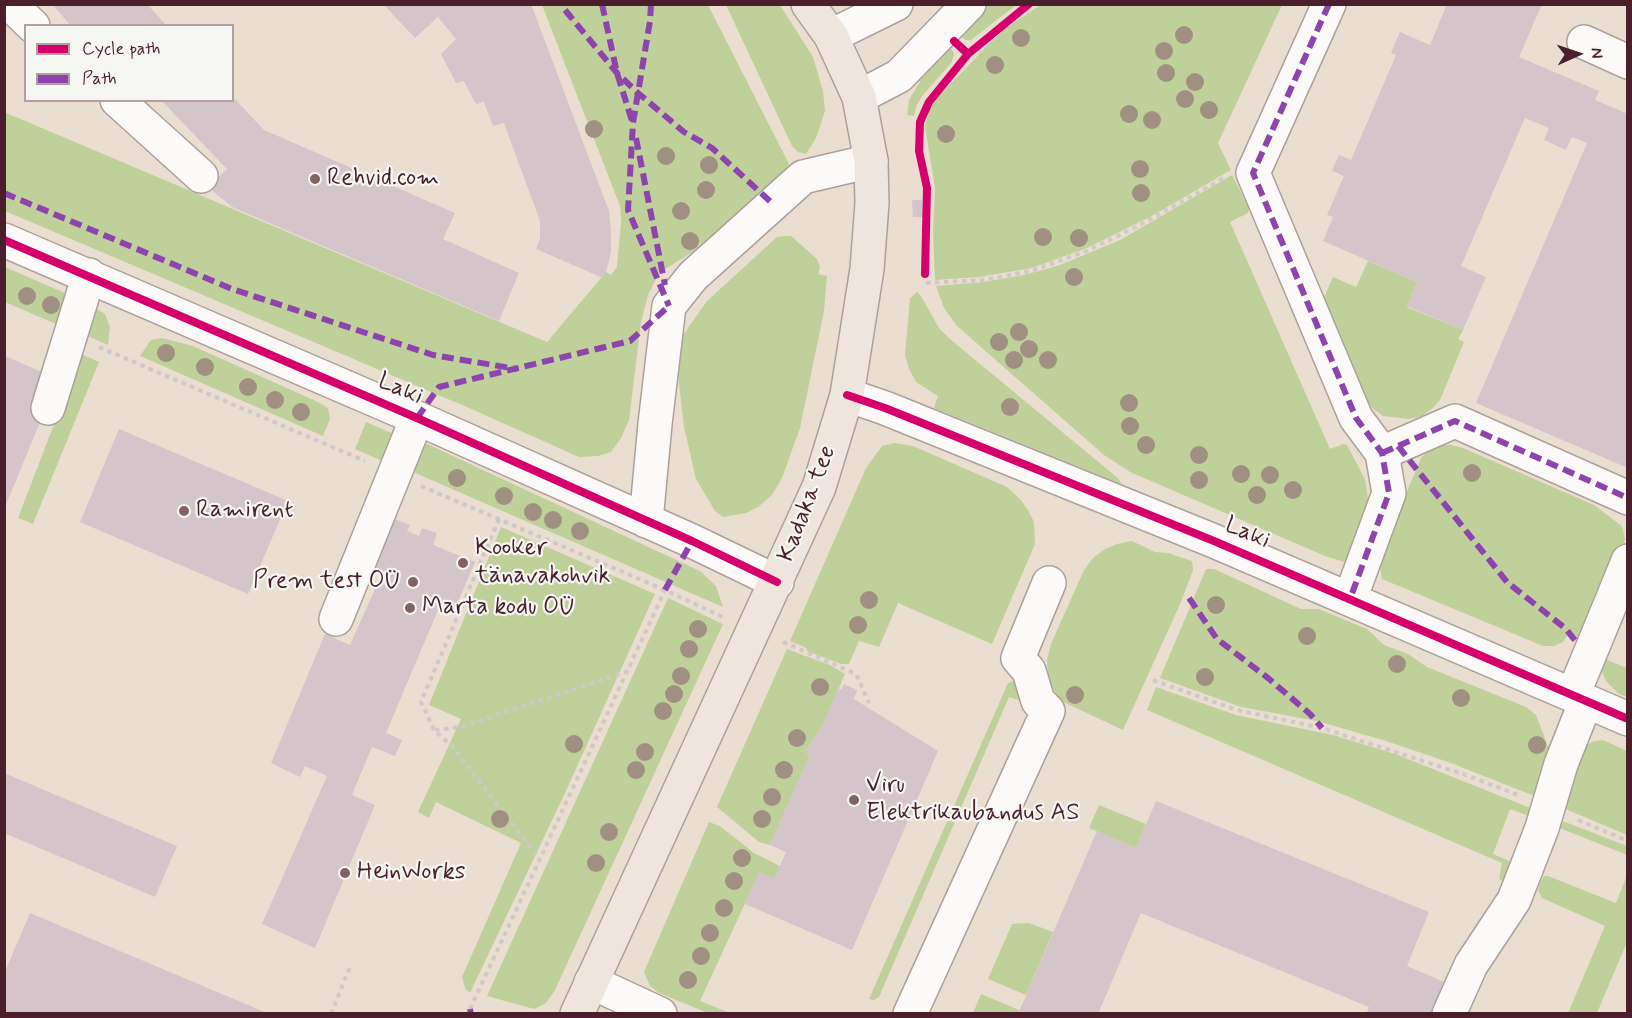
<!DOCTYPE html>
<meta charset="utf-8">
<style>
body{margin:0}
#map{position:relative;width:1632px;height:1018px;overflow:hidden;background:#eaded0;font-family:Mynerve,sans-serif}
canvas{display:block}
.frame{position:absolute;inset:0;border:6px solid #4a1f2b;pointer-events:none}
.legend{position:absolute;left:24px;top:24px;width:210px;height:78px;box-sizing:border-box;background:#f6f6f2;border:2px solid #b1a0a2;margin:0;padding:8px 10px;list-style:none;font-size:18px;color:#4a1f2b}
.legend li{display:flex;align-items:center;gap:12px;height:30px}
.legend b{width:30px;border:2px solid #b1a0a2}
.north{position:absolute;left:1548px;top:24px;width:60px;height:60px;-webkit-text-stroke:4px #f6f6f2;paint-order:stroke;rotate:87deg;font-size:16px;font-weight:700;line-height:24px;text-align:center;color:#4a1f2b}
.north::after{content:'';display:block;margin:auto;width:21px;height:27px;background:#4a1f2b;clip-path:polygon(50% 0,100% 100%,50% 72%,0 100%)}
</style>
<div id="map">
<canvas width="1632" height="1018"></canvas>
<div class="frame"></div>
<ul class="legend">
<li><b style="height:8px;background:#d6006c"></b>Cycle path</li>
<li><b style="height:8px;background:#8e44ad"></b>Path</li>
</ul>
<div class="north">N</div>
</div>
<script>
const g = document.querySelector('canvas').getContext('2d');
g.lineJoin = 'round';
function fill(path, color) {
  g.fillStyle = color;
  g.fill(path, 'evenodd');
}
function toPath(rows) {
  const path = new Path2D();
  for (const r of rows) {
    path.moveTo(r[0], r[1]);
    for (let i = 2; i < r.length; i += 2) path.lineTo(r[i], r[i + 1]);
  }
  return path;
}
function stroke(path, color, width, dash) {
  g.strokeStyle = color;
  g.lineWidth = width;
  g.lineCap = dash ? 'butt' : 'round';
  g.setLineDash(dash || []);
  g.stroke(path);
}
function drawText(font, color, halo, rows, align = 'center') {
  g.font = font + ' Mynerve,sans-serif';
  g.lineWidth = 4.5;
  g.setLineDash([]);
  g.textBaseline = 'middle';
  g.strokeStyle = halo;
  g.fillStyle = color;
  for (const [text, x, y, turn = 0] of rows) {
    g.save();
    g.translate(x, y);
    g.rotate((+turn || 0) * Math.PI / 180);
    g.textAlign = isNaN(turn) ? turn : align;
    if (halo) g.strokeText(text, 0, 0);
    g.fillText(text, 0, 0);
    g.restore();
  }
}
fill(toPath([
 [542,5,708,5,789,164,788,171,731,223,694,251,659,273,648,295,641,322,629,420,621,438,611,452,598,456,579,457,469,408,5,211,4,112,547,342,606,272,611,275,617,267,621,221,620,206],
 [726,5,780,5,813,57,823,91,825,111,816,138,806,154,798,152,792,146],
 [985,5,1016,5,971,40,966,40,959,35],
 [1040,5,1282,5,1218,143,1231,170,1150,217,1087,248,1032,268,979,277,935,280,933,235,935,188,925,127,929,111,939,96,986,47,1005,29],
 [950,47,954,53,952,62,922,96,916,107,914,116,907,115,909,100,922,78],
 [1232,175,1249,208,1248,213,1230,222,1330,449,1343,444,1347,445,1365,479,1369,505,1351,555,1344,562,1325,556,1130,472,1104,455,957,326,944,308,936,286,983,282,1024,275,1060,265,1120,240],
 [783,236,791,236,817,259,820,267,818,274,827,276,824,311,800,428,782,478,772,495,758,507,746,513,723,517,715,511,696,479,684,427,676,357,683,335,707,301,777,237],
 [1368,261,1417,282,1407,307,1463,330,1458,339,1464,342,1440,400,1434,407,1422,416,1409,419,1383,416,1366,403,1322,302,1333,277,1356,287],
 [5,267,65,293,65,302,58,325,5,302],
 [917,292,921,296,939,328,950,339,1119,479,1121,484,934,408,938,396,916,382,909,369,905,355,910,298],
 [89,304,105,314,110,327,108,345,81,333],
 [162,338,193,346,318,402,328,408,330,419,323,436,140,356,151,340],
 [81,354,99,362,33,524,18,518],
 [366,422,396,435,385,462,355,449],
 [417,443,425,443,700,571,716,586,723,607,406,469],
 [895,443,913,446,1007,487,1021,500,1028,510,1034,522,1035,544,992,644,898,603,879,647,859,641,849,664,841,664,807,651,806,648,790,641,866,468,882,446],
 [1439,445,1451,445,1463,448,1594,505,1622,526,1625,539,1583,639,1569,633,1563,642,1554,646,1543,646,1382,579,1380,568,1383,549,1421,458,1429,450],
 [501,527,655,594,566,791,470,993,465,988,462,977,521,843,436,802,429,818,418,812,461,719,429,705],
 [1132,541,1155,552,1168,553,1192,561,1193,570,1181,602,1123,730,1061,701,1053,689,1048,675,1047,660,1051,644,1084,570,1093,558,1105,549,1117,544],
 [1206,569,1214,569,1301,609,1319,609,1367,629,1384,645,1408,654,1427,667,1526,707,1536,715,1549,749,1537,797,1448,762,1386,741,1317,721,1241,707,1160,678],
 [668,598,723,624,555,990,546,1003,534,1009,487,996],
 [787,649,830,665,845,674,823,725,805,752,810,755,770,845,759,842,717,807],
 [1602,658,1627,668,1627,697,1619,694,1606,681,1601,670],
 [1015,681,1022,701,1009,697,879,997,874,1000,869,999,1008,683],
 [1156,687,1236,715,1333,735,1398,755,1533,809,1531,817,1510,809,1493,854,1514,863,1509,881,1502,881,1499,879,1502,863,1147,710],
 [1603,740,1627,751,1627,835,1563,808,1579,753,1585,746,1594,741],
 [1099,805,1146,824,1136,848,1089,828],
 [1560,820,1627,846,1627,855,1557,827],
 [709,822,720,826,754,853,780,866,774,879,759,873,700,1001,730,1013,708,1013,659,993,650,986,644,972],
 [1627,875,1627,942,1597,1013,1568,1013,1605,926,1542,898,1538,890,1540,883,1544,876,1548,876,1616,903],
 [1029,923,1053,932,1026,995,988,979,1012,924],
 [981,994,1019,1010,1018,1013,973,1013]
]), '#c0d09b');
fill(toPath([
 [52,4,147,4,167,26,71,26],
 [383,4,531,4,609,211,611,232,611,252,606,272,603,278,536,249,540,238,540,221,504,123,493,126,484,102,476,104,464,81,456,83,441,54,456,39,438,17,415,38],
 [1447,4,1542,4,1519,57,1599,91,1595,100,1628,114,1628,468,1476,403,1587,143,1572,137,1566,150,1544,140,1549,128,1525,118,1461,266,1486,277,1463,330,1407,306,1417,282,1323,241,1333,217,1327,215,1344,176,1332,171,1339,155,1351,160,1396,55,1391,53,1400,32,1430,45],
 [232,96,264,130,455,213,443,239,519,273,499,321,232,207,208,187,227,169,161,100,232,100],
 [912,200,922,200,923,217,913,217],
 [5,356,49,375,43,415,5,507],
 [119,429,288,501,248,594,80,522],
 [384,515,410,525,407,531,419,536,422,528,437,533,433,545,475,562,455,609,441,603,386,733,402,740,395,756,372,747,352,795,375,805,315,948,262,924,327,776,305,766,300,777,271,763,325,634,350,645,383,571,365,564],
 [844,684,857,690,854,699,938,751,852,950,745,904,759,872,774,879,786,852,770,845,810,755,805,752,823,725,838,688,841,690],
 [4,773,177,846,155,897,4,833],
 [1156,801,1429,912,1407,966,1449,984,1436,1014,1366,1014,1369,1007,1141,913,1098,1014,1018,1014,1097,831,1136,848],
 [30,913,267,1013,267,1014,4,1014,4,974]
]), '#d3c5ca');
const minor = toPath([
 [10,4,33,26],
 [1329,4,1253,173,1356,418,1382,453,1389,493,1350,599],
 [831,36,896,4],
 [1584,42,1628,62],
 [859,97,899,76,969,4],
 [117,100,201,176],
 [4,240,417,418,692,541,777,582],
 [847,395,885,408,1214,541,1628,719],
 [48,408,89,275],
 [1382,453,1455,421,1628,498],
 [646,521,655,424,669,306,693,276,803,177,871,161],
 [336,619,417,418],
 [1573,695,1628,561],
 [591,982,660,1014],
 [910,1014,1048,711,1038,701,1029,671,1018,658,1049,583],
 [1449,1014,1471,965,1514,900,1542,828,1561,764,1586,701]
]);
const major = toPath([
 [577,1014,819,487,847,395,867,269,872,203,871,161,859,97,831,36,808,4]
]);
stroke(minor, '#aca09a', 36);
stroke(major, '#aca09a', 36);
stroke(toPath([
 [926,283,983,280,1031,271,1087,251,1140,225,1224,178],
 [99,347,365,461],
 [421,486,665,590,725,618],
 [499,519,421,702,434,730,453,747,540,860],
 [783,642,856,674,869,703],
 [1153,680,1237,710,1322,728,1463,774,1521,796],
 [435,730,461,727,628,671],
 [1578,820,1628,841],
 [470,1009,665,590],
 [331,1014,351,964]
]), '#cfc9c7', 4, [4.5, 4.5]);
stroke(minor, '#fcfaf8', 33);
stroke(major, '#eee5dd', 33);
stroke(toPath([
 [602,4,617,73,632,121],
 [651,4,650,21,633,123,628,210,669,306],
 [1329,4,1253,173,1356,418,1382,453,1389,493,1350,599],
 [565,10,617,73,638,93,684,132,712,148,773,204],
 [636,138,665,285],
 [4,193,232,289,433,355,517,369],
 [417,418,439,387,630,341,669,306],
 [1398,446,1507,582,1566,629,1578,644],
 [1382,453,1455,421,1628,498],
 [665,590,692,541],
 [1189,598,1217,639,1268,678,1310,714,1322,728],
 [470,1009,471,1014]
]), '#8e44ad', 6, [12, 6]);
stroke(toPath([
 [968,54,1029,4],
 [4,240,417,418,692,541,777,582],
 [925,274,927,188,919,151,920,122,929,102,968,54,954,41],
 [847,395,885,408,1214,541,1628,719]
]), '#d6006c', 8);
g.fillStyle = '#a09081';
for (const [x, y] of [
 [1184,35],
 [1021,38],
 [1164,51],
 [995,65],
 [1166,73],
 [1195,82],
 [1185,99],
 [1209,110],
 [1129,114],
 [1152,120],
 [594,129],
 [946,134],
 [666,156],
 [709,165],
 [1140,169],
 [706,190],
 [1141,193],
 [681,211],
 [1043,237],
 [1079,238],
 [690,241],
 [1074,277],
 [27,296],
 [51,305],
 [1019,332],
 [999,342],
 [1029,349],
 [166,353],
 [1014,360],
 [1048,360],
 [205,367],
 [248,387],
 [275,400],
 [1129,403],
 [1010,407],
 [301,412],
 [1130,426],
 [1146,445],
 [1199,455],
 [1472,473],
 [1241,474],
 [1270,475],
 [457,478],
 [1199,480],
 [1293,490],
 [1257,495],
 [504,496],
 [533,512],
 [553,520],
 [580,531],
 [869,600],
 [1216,605],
 [858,625],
 [698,629],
 [1307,636],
 [689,649],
 [1397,664],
 [681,676],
 [1205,677],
 [820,687],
 [674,694],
 [1075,695],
 [1461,698],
 [663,711],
 [797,738],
 [574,744],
 [1537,745],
 [645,752],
 [636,770],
 [784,770],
 [772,797],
 [500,819],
 [762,819],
 [609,832],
 [742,858],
 [596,863],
 [734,881],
 [724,908],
 [710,933],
 [701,956],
 [688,980]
]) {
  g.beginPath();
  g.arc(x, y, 9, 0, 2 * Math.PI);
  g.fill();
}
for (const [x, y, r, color] of [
 [315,179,6,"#826265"],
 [184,511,6,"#826265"],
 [463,563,6,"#826265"],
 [413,582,6,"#826265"],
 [410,608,6,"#826265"],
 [854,800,6,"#826265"],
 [345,873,6,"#826265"]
]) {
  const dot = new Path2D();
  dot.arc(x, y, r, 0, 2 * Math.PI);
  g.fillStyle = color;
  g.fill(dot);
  stroke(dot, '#f6f6f2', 2);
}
drawText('24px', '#4a1f2b', '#f6f6f2', [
 ["Rehvid.com",327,179],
 ["Ramirent",196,511],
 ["Kooker",475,549],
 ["tänavakohvik",475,577],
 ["Prem test OÜ",401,582,"right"],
 ["Marta kodu OÜ",422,608],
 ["Viru",866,786],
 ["Elektrikaubandus AS",866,814],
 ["HeinWorks",357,873]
], 'left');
drawText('24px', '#4a1f2b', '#f6f6f2', [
 ["Laki",400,390,23],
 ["Kadaka tee",808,504,-69],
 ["Laki",1247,534,23]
]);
</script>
